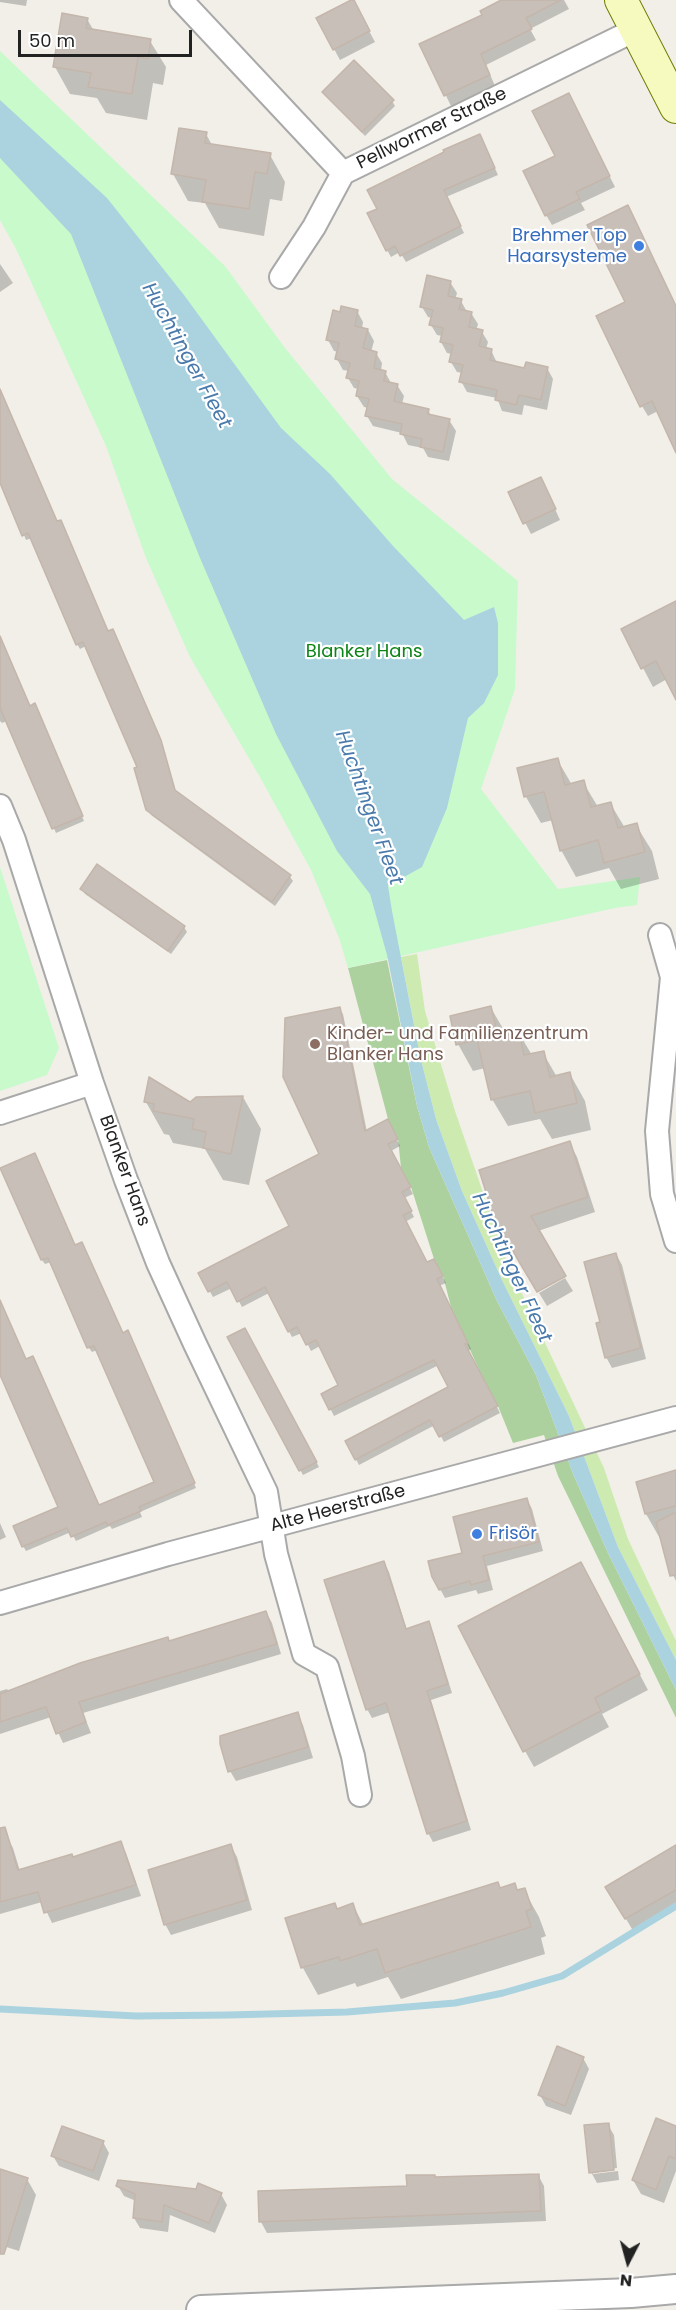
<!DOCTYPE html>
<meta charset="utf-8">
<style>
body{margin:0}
#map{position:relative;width:676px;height:2310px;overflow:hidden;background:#f2efe9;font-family:Poppins,sans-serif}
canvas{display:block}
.north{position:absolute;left:598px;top:2232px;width:60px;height:60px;-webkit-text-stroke:4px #fff;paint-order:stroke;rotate:186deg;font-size:16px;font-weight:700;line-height:24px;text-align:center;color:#222}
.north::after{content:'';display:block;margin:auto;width:21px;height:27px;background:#222;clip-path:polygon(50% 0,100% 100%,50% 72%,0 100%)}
.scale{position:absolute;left:18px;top:30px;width:174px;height:27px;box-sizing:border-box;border:3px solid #222;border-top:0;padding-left:8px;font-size:18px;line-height:21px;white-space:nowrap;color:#222;-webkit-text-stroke:4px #fff;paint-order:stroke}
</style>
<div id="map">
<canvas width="676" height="2310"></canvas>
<div class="north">N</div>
<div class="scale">50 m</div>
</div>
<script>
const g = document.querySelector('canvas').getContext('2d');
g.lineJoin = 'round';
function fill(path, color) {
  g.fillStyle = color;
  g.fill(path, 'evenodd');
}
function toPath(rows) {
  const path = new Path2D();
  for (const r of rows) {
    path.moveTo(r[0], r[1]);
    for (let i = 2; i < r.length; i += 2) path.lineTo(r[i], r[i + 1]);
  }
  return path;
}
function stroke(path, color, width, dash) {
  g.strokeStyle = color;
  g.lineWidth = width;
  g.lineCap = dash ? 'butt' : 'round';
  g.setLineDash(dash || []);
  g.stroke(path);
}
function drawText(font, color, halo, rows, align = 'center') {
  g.font = font + ' Poppins,sans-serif';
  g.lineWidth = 4.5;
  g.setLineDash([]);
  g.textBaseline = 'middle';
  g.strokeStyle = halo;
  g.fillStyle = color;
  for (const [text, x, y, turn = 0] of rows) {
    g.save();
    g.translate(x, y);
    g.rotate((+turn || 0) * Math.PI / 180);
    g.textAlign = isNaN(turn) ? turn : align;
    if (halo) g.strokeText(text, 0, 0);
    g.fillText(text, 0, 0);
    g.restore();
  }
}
fill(toPath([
 [417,954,425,1011,455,1111,507,1262,604,1468,628,1539,676,1641,676,1660,618,1547,569,1416,502,1280,462,1191,436,1119,420,1056,401,957]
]), '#cdebb0');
fill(toPath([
 [387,960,417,1106,429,1147,497,1301,536,1375,574,1476,608,1553,676,1690,676,1718,558,1476,544,1435,513,1443,498,1406,479,1370,451,1307,443,1276,434,1259,411,1187,401,1168,398,1139,388,1119,348,968]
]), '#add19e');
fill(toPath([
 [0,51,225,266,285,348,392,479,518,581,515,689,481,789,558,889,640,877,637,905,615,908,348,968,339,938,311,870,261,779,190,657,146,558,106,446,16,249,0,220],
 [0,867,59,1048,47,1075,0,1091]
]), '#c8facc');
fill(toPath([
 [0,100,107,198,184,295,281,428,330,474,393,546,464,620,494,607,498,623,498,675,484,703,468,718,447,808,422,867,388,886,392,911,420,1056,436,1119,462,1191,502,1280,569,1416,618,1547,676,1660,676,1690,608,1553,574,1476,536,1375,497,1301,429,1147,417,1106,387,955,370,894,337,851,276,734,200,558,71,234,0,158]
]), '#aad3df');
fill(toPath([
 [0,0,27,0,26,6,0,2],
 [505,0,564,0,569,9,530,29,536,40,486,65,495,86,451,106,421,44,484,16],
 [359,12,375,42,340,60,318,19],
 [87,19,94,31,150,41,166,67,163,85,153,83,147,120,106,113,97,98,70,94,55,67],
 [324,92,392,101,395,106,365,136],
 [574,105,615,187,581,203,585,210,552,225,546,215,557,157],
 [206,134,212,145,270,155,285,182,282,201,270,199,264,236,219,228,205,203,188,201,173,174],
 [480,135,498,175,446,197,464,233,406,262,400,252,391,257,387,250,379,209],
 [0,264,13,283,0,292],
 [450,282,457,293,455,300,461,301,467,312,471,313,478,324,476,331,482,332,488,342,486,349,491,350,497,363,526,370,547,368,553,379,547,410,524,405,522,415,502,411,497,398,467,392,461,381,463,373,457,372,451,362,452,354,447,353,441,342,442,336,437,335,431,325,432,318,428,317,422,307],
 [676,307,676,448,658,411,648,416,642,406],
 [357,311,363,322,362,329,368,330,374,341,371,352,376,353,382,363,381,371,385,372,391,383,397,385,404,396,402,404,428,410,431,416,449,420,456,431,449,461,428,457,423,448,408,445,402,433,373,426,367,416,368,408,364,407,357,396,359,389,354,388,348,378,349,371,343,370,337,359,339,352,334,351,328,340,341,313],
 [0,416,57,523,108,633,115,635,163,747,176,793,290,877,293,881,275,906,151,815,147,809,139,768,86,646,80,649,77,644,32,538,26,540,24,535,0,480],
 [546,489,560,520,531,534,510,493],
 [676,602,676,697,667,679,653,687,643,668],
 [0,638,29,707,37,710,84,821,56,833,7,721,2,723,0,721],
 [557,759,572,785,583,782,598,807,610,803,625,828,636,825,652,851,659,879,621,889,609,868,576,877,561,850,553,820,541,823,526,797,519,770],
 [82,889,184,927,187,932,171,954,85,894],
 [339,1008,343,1014,367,1132,391,1127,400,1146,391,1151,413,1194,404,1198,414,1217,405,1222,427,1264,434,1261,446,1283,439,1286,471,1349,468,1351,500,1413,444,1442,435,1425,359,1465,347,1442,450,1388,439,1365,334,1416,323,1394,340,1386,320,1346,311,1351,302,1333,292,1337,269,1293,242,1307,232,1288,213,1297,200,1274,291,1227,321,1155],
 [491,1008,505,1032,517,1030,532,1055,543,1053,557,1077,570,1074,585,1101,591,1130,552,1139,540,1119,508,1126,492,1099,485,1068,473,1071,458,1044],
 [243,1097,261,1129,249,1185,223,1180,205,1149,173,1143,169,1135,164,1134,146,1102,190,1104],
 [569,1142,577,1157,595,1212,538,1231,497,1221],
 [2,1168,75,1247,123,1335,131,1337,196,1488,140,1512,142,1517,112,1529,110,1526,76,1541,71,1532,26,1551,23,1546,60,1508,2,1376,0,1376,0,1301,26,1361,99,1507,155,1482,97,1350,92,1352,89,1348,51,1262,45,1264,42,1260],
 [616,1254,622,1265,646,1359,612,1368,606,1357,602,1323],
 [565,1278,573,1291,547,1306,539,1293],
 [244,1330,319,1467,303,1475,229,1338],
 [676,1472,676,1581,671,1571,662,1542,646,1514,638,1483],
 [527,1499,532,1509,543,1551,487,1566,493,1590,478,1594,476,1590,445,1598,433,1576,464,1554],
 [0,1523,6,1537,0,1540],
 [384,1563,389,1572,407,1630,428,1623,433,1632,452,1693,431,1700,471,1830,433,1842,428,1833,390,1712,372,1718,367,1709],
 [589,1579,648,1690,602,1714,609,1727,534,1767,525,1751],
 [266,1612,272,1623,281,1654,83,1713,91,1733,63,1743,51,1717,0,1734,0,1691,7,1689,9,1692],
 [297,1714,303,1725,313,1758,236,1781,230,1771],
 [7,1837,13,1848,20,1871,73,1859,120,1843,126,1853,141,1896,52,1923,42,1902,0,1914,0,1839],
 [231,1846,237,1857,252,1910,171,1935,165,1924],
 [676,1847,676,1910,635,1934,607,1887],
 [514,1885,518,1892,524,1890,539,1917,546,1936,541,1938,545,1954,401,1999,388,1977,357,1987,355,1983,318,1995,303,1968,287,1919,353,1905,364,1926],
 [583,2058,589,2069,571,2115,546,2106,540,2095],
 [608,2125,614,2135,617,2168,593,2171,593,2174,618,2171,619,2180,597,2183,591,2172],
 [676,2128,676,2171,664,2203,641,2194,633,2180],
 [103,2142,109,2153,99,2181,59,2166,53,2156],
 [0,2171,27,2179,36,2195,19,2251,0,2245],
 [538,2175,544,2186,546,2221,267,2233,261,2222,259,2192,408,2187,436,2179],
 [118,2186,221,2194,227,2205,215,2233,170,2215,168,2232,140,2228,134,2218,136,2201,124,2196]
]), '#0003');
stroke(toPath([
 [0,2009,136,2016,228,2015,347,2012,455,2003,503,1993,562,1976,676,1906]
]), '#aad3df', 7);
const building = toPath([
 [351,0,354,0,370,31,333,50,316,18,351,0],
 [501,0,561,0,526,18,532,29,481,54,490,75,444,96,419,44,482,15,480,11,501,0],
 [62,13,88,18,86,28,151,39,148,59,138,57,132,94,88,87,91,73,53,67,62,13],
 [354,60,394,100,362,132,322,92,354,60],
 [569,93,610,176,576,192,580,199,545,216,523,171,555,156,532,111,569,93],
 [179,128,207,132,205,143,271,153,267,174,255,172,249,209,202,202,206,180,171,174,179,128],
 [480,134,495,168,444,190,461,226,400,256,395,246,386,251,367,213,377,209,367,190,444,152,443,150,480,134],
 [628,205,676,306,676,453,652,401,640,407,596,316,625,302,587,225,628,205],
 [427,275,451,281,448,296,462,299,459,309,472,312,469,327,483,330,479,346,492,349,490,360,524,368,526,362,548,367,541,400,519,395,516,405,495,400,497,390,459,382,463,365,449,362,453,345,440,342,443,328,429,325,433,310,420,307,427,275],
 [341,306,358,310,355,326,368,329,363,348,377,352,374,368,386,371,384,381,398,384,394,401,429,409,428,414,450,419,443,452,420,447,422,439,400,434,402,424,365,416,369,399,356,396,359,381,346,378,350,363,335,359,339,343,326,340,333,310,340,312,341,306],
 [0,389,57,521,61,520,108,631,113,629,161,740,175,790,291,875,272,902,146,810,134,768,137,767,83,642,76,645,28,533,22,536,0,483,0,389],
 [541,477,556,509,523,524,508,492,541,477],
 [676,601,676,700,656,661,641,669,621,629,676,601],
 [0,636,30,706,35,703,83,816,52,829,0,708,0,636],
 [558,758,565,785,584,780,591,807,611,802,618,828,637,823,645,852,604,863,598,840,560,851,544,792,524,797,517,768,558,758],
 [97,864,185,926,168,951,80,889,97,864],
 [491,1006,497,1032,518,1028,524,1055,544,1051,550,1077,570,1072,577,1103,535,1113,530,1091,491,1100,477,1040,456,1045,450,1016,491,1006],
 [340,1007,365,1131,388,1119,398,1139,388,1144,411,1187,402,1192,412,1211,403,1215,427,1262,434,1259,443,1276,437,1279,468,1343,465,1344,498,1406,439,1437,430,1420,355,1460,345,1441,448,1387,434,1360,329,1410,321,1394,338,1385,316,1340,306,1345,297,1327,288,1332,265,1287,237,1302,227,1282,208,1292,198,1273,289,1226,266,1181,319,1154,283,1077,285,1018,340,1007],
 [149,1077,190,1102,196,1097,243,1096,231,1154,203,1148,206,1132,192,1129,194,1119,153,1111,154,1104,144,1102,149,1077],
 [570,1141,588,1197,531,1216,566,1276,537,1292,495,1221,479,1170,570,1141],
 [35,1153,75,1245,82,1242,123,1333,128,1330,195,1483,139,1507,141,1511,108,1525,106,1522,71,1537,67,1528,22,1547,13,1526,58,1507,0,1375,0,1300,26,1359,33,1356,99,1505,154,1482,94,1346,87,1348,48,1258,41,1260,0,1168,35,1153],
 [616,1253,641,1348,605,1358,596,1323,600,1322,584,1262,616,1253],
 [245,1328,317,1462,299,1471,227,1337,245,1328],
 [676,1470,676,1506,645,1514,636,1482,676,1470],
 [527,1498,539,1542,483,1556,489,1580,471,1585,470,1581,439,1590,432,1577,428,1561,462,1553,453,1517,527,1498],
 [676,1512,676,1575,670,1576,656,1522,676,1512],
 [384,1561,406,1629,429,1621,448,1684,427,1691,467,1821,427,1834,386,1703,366,1710,324,1580,384,1561],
 [581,1562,640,1674,595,1698,601,1711,523,1752,458,1626,581,1562],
 [266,1611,277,1644,79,1702,86,1722,56,1734,46,1707,0,1722,0,1694,80,1663,168,1637,169,1641,266,1611],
 [298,1712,308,1747,228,1772,220,1744,220,1736,298,1712],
 [5,1827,18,1870,72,1854,73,1857,121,1841,136,1885,44,1913,38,1892,0,1902,0,1828,5,1827],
 [231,1844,247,1900,164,1925,148,1870,231,1844],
 [676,1845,676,1890,625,1919,605,1887,676,1845],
 [498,1882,500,1888,515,1883,517,1890,525,1888,532,1909,526,1911,531,1927,385,1973,377,1949,340,1961,339,1957,301,1968,285,1918,335,1903,337,1909,353,1903,360,1925,498,1882],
 [557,2046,584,2057,565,2106,538,2095,557,2046],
 [656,2118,676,2126,676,2159,669,2156,656,2190,632,2180,656,2118],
 [609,2123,614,2170,589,2173,584,2125,609,2123],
 [62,2126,104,2141,93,2171,51,2156,62,2126],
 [0,2169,28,2178,4,2254,0,2254,0,2169],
 [539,2174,541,2211,259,2222,258,2191,407,2186,406,2175,435,2175,435,2177,539,2174],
 [118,2180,196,2189,198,2183,222,2193,209,2223,164,2205,162,2222,133,2218,135,2194,116,2186,118,2180]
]);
fill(building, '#c7bfb8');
stroke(building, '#c4b6ab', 1.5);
const minor = toPath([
 [181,0,343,173,637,29],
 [281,277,314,227,343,173],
 [0,806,14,840,92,1083,126,1180,158,1263,195,1344,266,1492,276,1554,304,1654,327,1667,353,1756,360,1795],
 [660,935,672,977,657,1131,662,1194,676,1241],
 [0,1113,92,1083],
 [0,1603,168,1554,676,1418]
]);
const tertiary = toPath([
 [201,2310,631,2293,676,2289]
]);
const secondary = toPath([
 [621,0,676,107]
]);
stroke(minor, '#a9a9a9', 26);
stroke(tertiary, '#a9a9a9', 32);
stroke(secondary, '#707d05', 34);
stroke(minor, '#fff', 22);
stroke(tertiary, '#fff', 28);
stroke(secondary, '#f7fabf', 32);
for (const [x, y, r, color] of [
 [639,246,6,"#3f7fe0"],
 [315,1044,6,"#8d6e63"],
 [477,1534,6,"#3f7fe0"]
]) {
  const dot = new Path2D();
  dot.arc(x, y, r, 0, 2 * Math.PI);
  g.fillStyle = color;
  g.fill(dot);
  stroke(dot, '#fff', 2);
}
drawText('18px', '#222', '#fff', [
 ["Pellwormer Straße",432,129,-26],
 ["Blanker Hans",124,1171,70],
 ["Alte Heerstraße",338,1509,-15]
]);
drawText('18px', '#366cbe', '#fff', [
 ["Brehmer Top",627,236],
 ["Haarsysteme",627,257],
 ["Frisör",489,1534,"left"]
], 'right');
drawText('18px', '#0c8416', '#fff', [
 ["Blanker Hans",364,652]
]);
drawText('18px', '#785e54', '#fff', [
 ["Kinder- und Familienzentrum",327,1034],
 ["Blanker Hans",327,1055]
], 'left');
drawText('italic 20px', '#4a7aab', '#fff', [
 ["Huchtinger Fleet",186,356,61],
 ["Huchtinger Fleet",368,808,70],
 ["Huchtinger Fleet",511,1268,65]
]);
</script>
